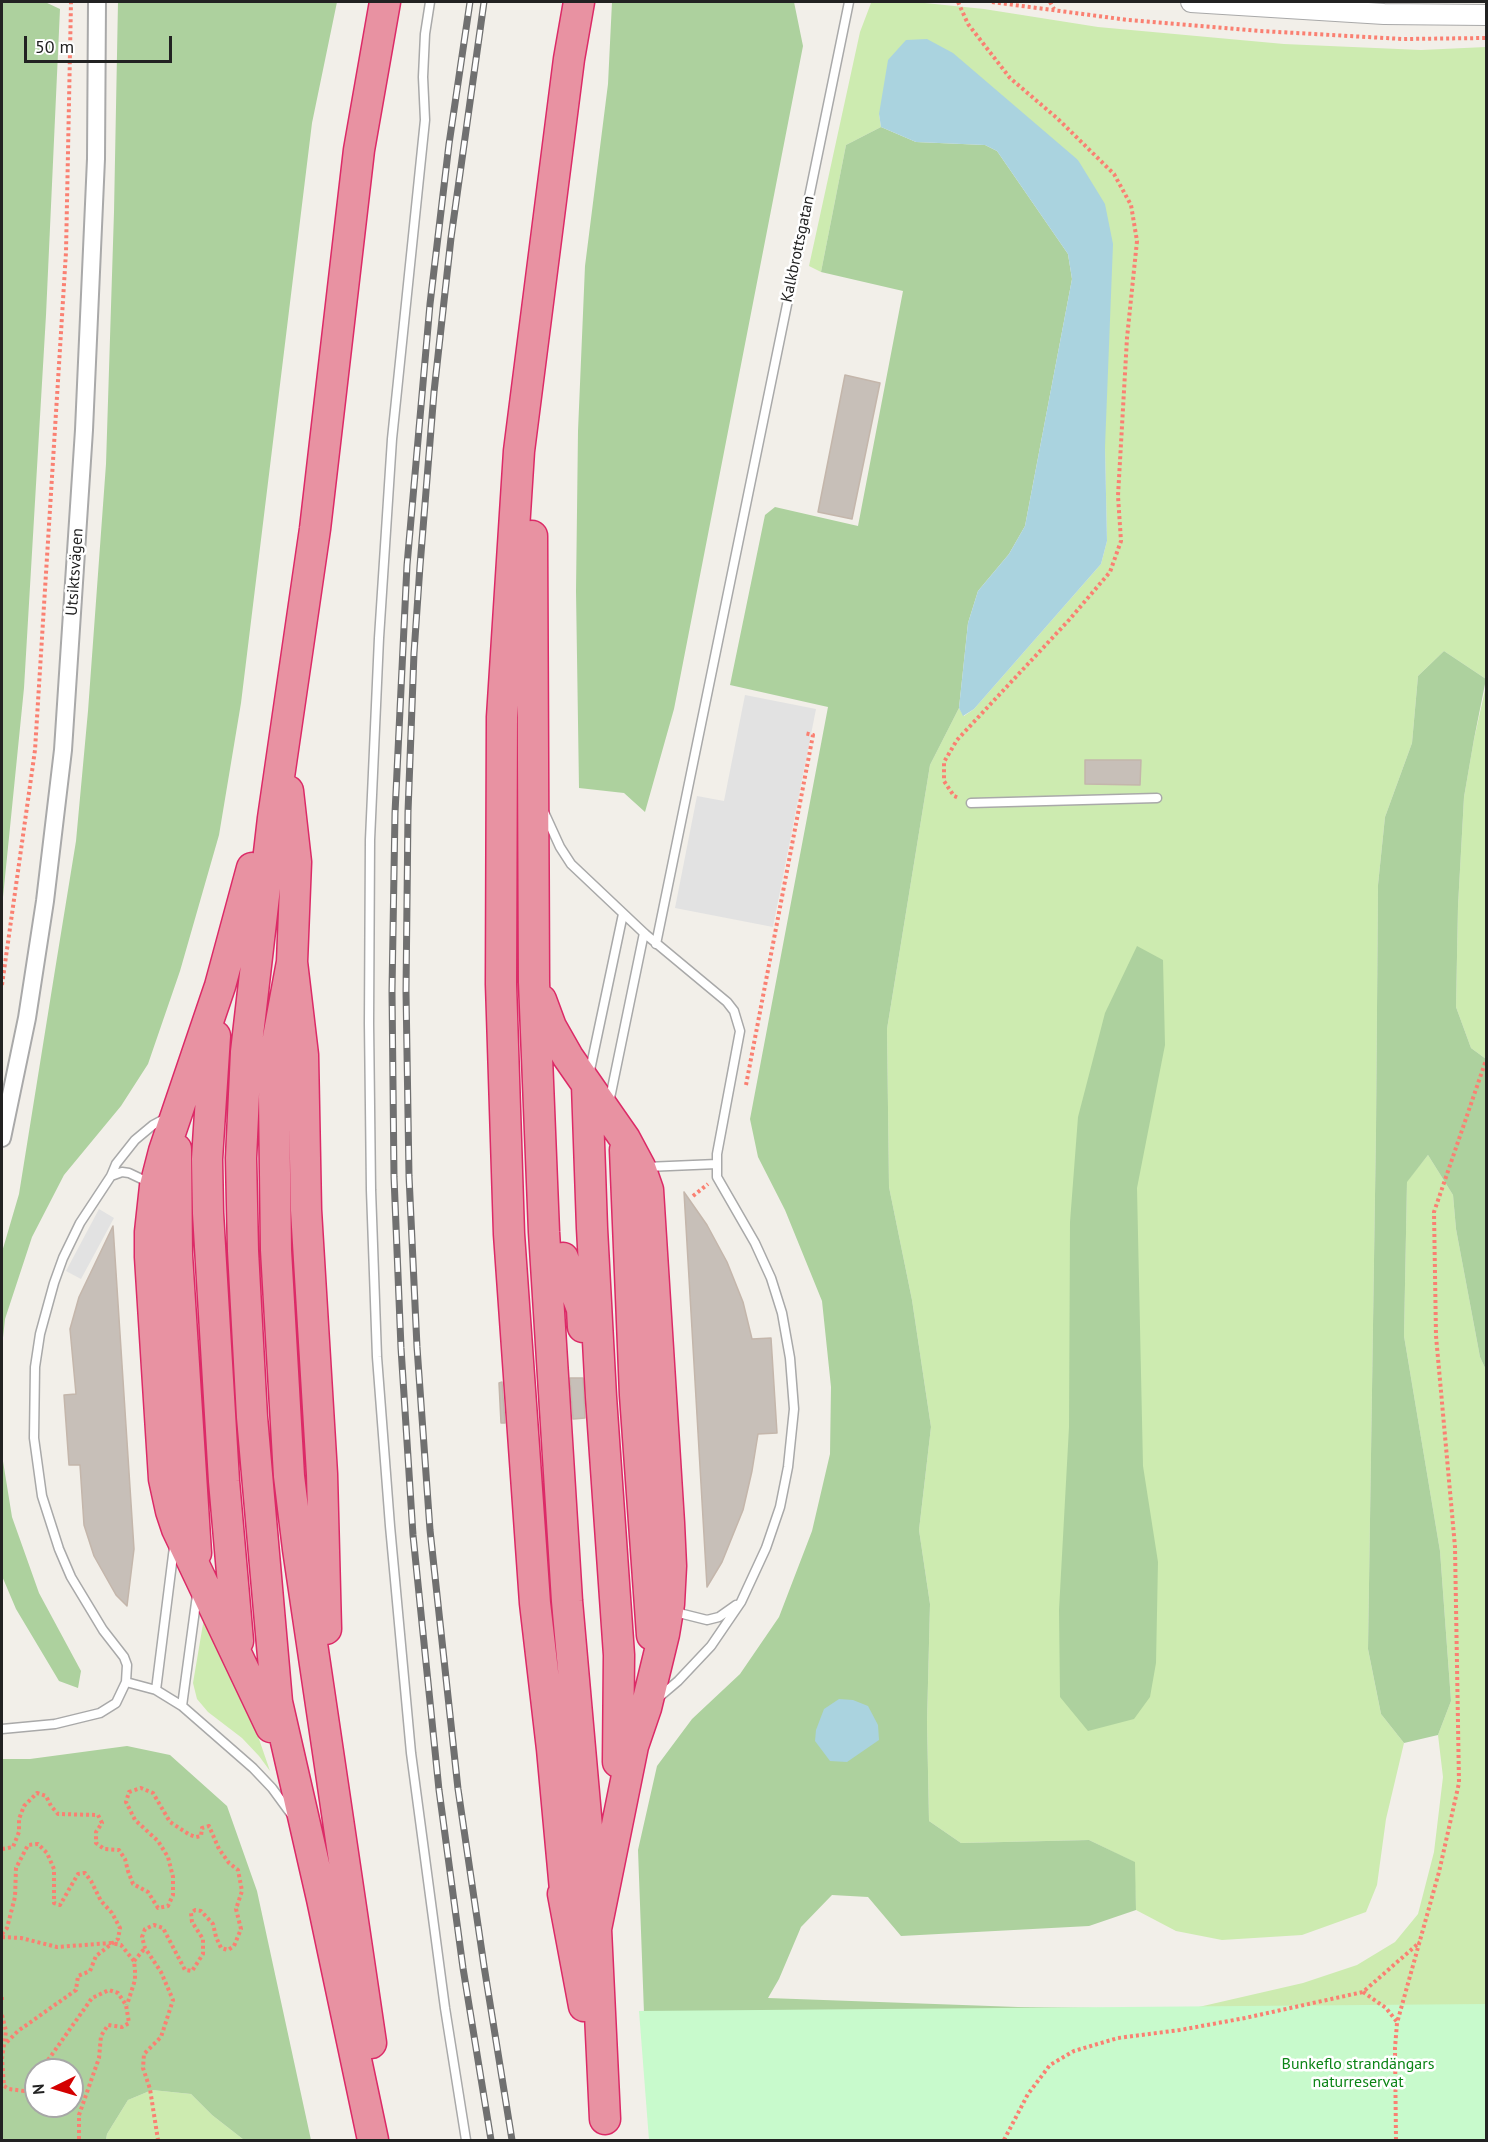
<!DOCTYPE html>
<meta charset="utf-8">
<style>
body{margin:0}
#map{position:relative;width:1488px;height:2142px;overflow:hidden;background:#f2efe9;font-family:"PT Sans",sans-serif}
canvas{display:block}
.frame{position:absolute;inset:0;border:3px solid #222;pointer-events:none}
.north{position:absolute;left:24px;top:2058px;width:60px;height:60px;box-sizing:border-box;background:#fff;border:2px solid #a7a7a7;border-radius:50%;rotate:265deg;font-size:16px;font-weight:700;line-height:24px;text-align:center;color:#222}
.north::after{content:'';display:block;margin:auto;width:21px;height:27px;background:#d40000;clip-path:polygon(50% 0,100% 100%,50% 72%,0 100%)}
.scale{position:absolute;left:24px;top:36px;width:148px;height:27px;box-sizing:border-box;border:3px solid #222;border-top:0;padding-left:8px;font-size:18px;line-height:21px;white-space:nowrap;color:#222;-webkit-text-stroke:4px #fff;paint-order:stroke}
</style>
<div id="map">
<canvas width="1488" height="2142"></canvas>
<div class="frame"></div>
<div class="north">N</div>
<div class="scale">50 m</div>
</div>
<script>
const g = document.querySelector('canvas').getContext('2d');
g.lineJoin = 'round';
function fill(path, color) {
  g.fillStyle = color;
  g.fill(path, 'evenodd');
}
function toPath(rows) {
  const path = new Path2D();
  for (const r of rows) {
    path.moveTo(r[0], r[1]);
    for (let i = 2; i < r.length; i += 2) path.lineTo(r[i], r[i + 1]);
  }
  return path;
}
function stroke(path, color, width, dash) {
  g.strokeStyle = color;
  g.lineWidth = width;
  g.lineCap = dash ? 'butt' : 'round';
  g.setLineDash(dash || []);
  g.stroke(path);
}
function drawText(font, color, halo, rows, align = 'center') {
  g.font = font + ' "PT Sans",sans-serif';
  g.lineWidth = 5;
  g.setLineDash([]);
  g.textBaseline = 'middle';
  g.strokeStyle = halo;
  g.fillStyle = color;
  for (const [text, x, y, turn = 0] of rows) {
    g.save();
    g.translate(x, y);
    g.rotate((+turn || 0) * Math.PI / 180);
    g.textAlign = isNaN(turn) ? turn : align;
    if (halo) g.strokeText(text, 0, 0);
    g.fillText(text, 0, 0);
    g.restore();
  }
}
fill(toPath([
 [915,2,984,9,1098,27,1284,44,1421,50,1486,47,1486,679,1444,651,1418,676,1412,743,1385,817,1378,885,1376,1130,1368,1649,1381,1714,1404,1743,1386,1819,1377,1885,1366,1912,1302,1935,1222,1940,1176,1931,1136,1910,1134,1862,1089,1840,961,1843,929,1821,927,1722,930,1604,919,1530,931,1427,912,1300,889,1187,887,1029,930,765,959,708,964,716,974,709,1101,564,1107,541,1105,447,1078,160,879,114,881,127,846,145,821,272,809,266,860,32,871,3],
 [1486,686,1486,1059,1471,1048,1456,1007,1458,906,1464,797,1474,739],
 [1428,1155,1453,1195,1456,1229,1480,1357,1486,1370,1486,2044,1121,2140,1190,2009,1303,1983,1357,1965,1395,1942,1418,1914,1434,1852,1443,1777,1438,1735,1451,1701,1440,1551,1404,1336,1407,1181],
 [204,1618,249,1710,270,1771,259,1756,242,1738,208,1712,197,1699,193,1683],
 [152,2090,191,2094,212,2115,244,2140,106,2140,107,2134,128,2100]
]), '#cdebb0');
fill(toPath([
 [2,2,45,2,60,9,46,315,24,688,2,907],
 [118,2,337,2,312,123,241,703,219,835,180,971,148,1064,121,1106,64,1175,32,1237,5,1319,2,1347,2,1252,19,1194,55,970,76,841,88,711,106,464,114,212],
 [612,2,794,2,803,46,674,709,645,812,624,793,579,788,576,591,578,431,585,266,608,84],
 [881,127,916,142,985,145,997,151,1068,254,1072,279,1025,526,1009,554,978,591,968,623,959,708,930,765,887,1029,889,1187,912,1300,931,1427,919,1530,930,1604,927,1722,929,1821,961,1843,1089,1840,1135,1862,1136,1910,1089,1926,901,1936,868,1897,832,1895,801,1927,779,1979,768,1998,1018,2007,1190,2009,653,2140,644,2013,638,1850,657,1766,692,1719,740,1674,779,1617,812,1531,830,1454,831,1387,822,1301,785,1210,758,1157,750,1119,828,707,730,685,765,515,775,507,858,526,903,291,821,272,846,145],
 [1444,651,1486,679,1474,739,1464,797,1458,906,1456,1007,1471,1048,1486,1059,1486,1370,1480,1357,1456,1229,1453,1195,1428,1155,1407,1182,1404,1336,1440,1551,1451,1701,1438,1735,1404,1743,1381,1714,1368,1649,1376,1130,1378,885,1385,817,1412,743,1418,676],
 [1137,946,1163,960,1165,1045,1137,1188,1143,1466,1158,1562,1156,1663,1150,1697,1134,1719,1088,1731,1060,1697,1059,1610,1069,1427,1070,1222,1078,1117,1105,1013],
 [2,1455,12,1517,39,1593,81,1671,78,1688,59,1681,16,1609,2,1576],
 [127,1746,170,1755,227,1806,257,1891,311,2140,244,2140,212,2115,191,2094,152,2090,128,2100,107,2134,106,2140,2,2140,2,1759,30,1759],
 [36,2070,72,2070,72,2106,36,2106]
]), '#add19e');
fill(toPath([
 [1486,2004,1486,2140,649,2140,639,2011]
]), '#c8facc');
fill(toPath([
 [745,695,816,709,773,927,675,908,697,796,724,801],
 [99,1209,114,1218,81,1279,66,1271]
]), '#e2e2e2');
fill(toPath([
 [927,39,953,53,1078,160,1105,204,1113,244,1105,447,1107,541,1101,564,974,709,963,716,959,708,968,623,978,591,1009,554,1025,526,1072,279,1068,254,997,151,985,145,916,142,881,127,879,114,888,60,906,40],
 [839,1699,853,1700,868,1706,878,1725,879,1740,847,1762,830,1761,815,1741,816,1730,824,1709]
]), '#aad3df');
const building = toPath([
 [845,375,880,383,852,519,818,512,845,375],
 [1085,760,1141,760,1140,785,1085,784,1085,760],
 [684,1192,707,1225,727,1262,743,1302,752,1339,771,1338,777,1433,758,1434,752,1471,743,1510,722,1562,707,1587,684,1192],
 [113,1226,134,1549,127,1606,116,1595,94,1556,84,1525,80,1465,69,1465,64,1395,76,1394,70,1329,79,1297,113,1226],
 [570,1378,583,1378,585,1418,573,1419,570,1378],
 [502,1382,505,1423,501,1423,499,1383,502,1382]
]);
fill(building, '#c7bfb8');
stroke(building, '#c4b6ab', 1.5);
const service = toPath([
 [430,2,425,34,423,77,425,120,392,439,379,638,370,840,369,1023,371,1190,377,1357,390,1526,411,1753,445,2008,466,2140],
 [971,803,1157,798],
 [544,812,560,847,571,864,644,933,727,1002,734,1011,740,1031,717,1154,717,1177,755,1243,771,1278,782,1313,790,1358,794,1409,788,1467,780,1507,766,1548,741,1602,711,1646,678,1681,658,1698],
 [656,944,849,2],
 [589,1075,623,914],
 [609,1103,644,933],
 [646,1167,717,1164],
 [111,1176,122,1172,129,1173,150,1183],
 [674,1609,683,1614,707,1620,719,1617,736,1605],
 [126,1682,156,1690,182,1706,253,1768,272,1788,291,1814],
 [156,1690,174,1547],
 [182,1706,197,1595],
 [2,1729,55,1724,100,1713,116,1703,126,1682,127,1665,124,1657,103,1630,71,1577,59,1549,42,1496,34,1438,35,1367,40,1334,54,1283,63,1258,80,1223,111,1176,116,1164,135,1140,153,1125,166,1118]
]);
const minor = toPath([
 [2,1138,27,1018,45,901,63,750,84,430,96,159,97,2]
]);
const tertiary = toPath([
 [1191,2,1384,14,1486,15]
]);
const motorway = toPath([
 [532,536,534,982,544,1232,567,1601,596,1929],
 [288,791,296,862,292,962,303,1055,306,1210,322,1474,326,1629],
 [252,868,220,986,164,1151,155,1186,150,1232,150,1257,164,1479,171,1511,177,1529,271,1727],
 [292,962,275,1054,274,1097,276,1250,289,1476,298,1549,371,2043],
 [541,1000,551,1027,568,1057,625,1139,640,1167,648,1190,669,1523,671,1566,669,1604,664,1634,646,1708,633,1746,596,1929,605,2119],
 [215,1036,207,1159,208,1213,224,1481,238,1641],
 [587,1085,592,1228,601,1397,619,1655,618,1762],
 [176,1149,177,1255,196,1553],
 [625,1150,635,1395,652,1635],
 [563,1258,582,1309,583,1327],
 [563,1894,584,2006],
 [567,1912,552,1749,535,1603,509,1234,501,984,502,717,519,451,569,59,579,2],
 [373,2140,322,1899,277,1702,252,1417,243,1251,241,1158,246,1052,273,818,315,529,359,150,385,2]
]);
stroke(service, '#a9a9a9', 11);
stroke(minor, '#a9a9a9', 20);
stroke(tertiary, '#a9a9a9', 22);
stroke(motorway, '#dc2a67', 33);
stroke(toPath([
 [958,2,968,24,1010,78,1058,119,1114,174,1131,205,1137,241,1127,338,1118,496,1121,541,1110,572,1069,620,957,740,944,762,944,781,954,796,959,798],
 [992,2,1128,20,1260,31,1403,39,1486,38],
 [1050,2,1054,9],
 [2,985,35,750,66,252,71,2],
 [746,1085,813,735,804,733],
 [693,1196,708,1184],
 [2,1849,13,1847,19,1832,19,1819,24,1806,37,1793,46,1796,51,1806,58,1814,98,1815,102,1823,96,1832,96,1843,104,1849,119,1850,125,1859,128,1871,133,1884,148,1892,158,1908,168,1906,173,1895,173,1877,168,1857,158,1841,135,1820,126,1802,129,1792,141,1788,153,1793,170,1822,190,1835,196,1837,201,1836,202,1828,209,1826,219,1849,229,1863,238,1870,242,1891,236,1909,241,1929,234,1946,228,1950,221,1948,216,1937,213,1924,201,1911,195,1910,191,1913,192,1922,203,1939,203,1954,192,1971,185,1970,163,1928,154,1925,145,1929,142,1937,145,1948,161,1972,173,2000,161,2037,144,2054,143,2068,150,2089,158,2140],
 [2,1934,7,1928,15,1897,16,1868,28,1845,38,1844,47,1853,54,1869,54,1903,60,1905,78,1874,85,1873,91,1881,101,1901,112,1913,120,1928,118,1939,96,1956,90,1971,78,1976,76,1990,18,2031,5,2044],
 [2,1937,21,1938,57,1947,111,1943,121,1945,134,1961,135,1970,135,1980,127,2005],
 [134,1961,145,1948],
 [1363,1992,1386,2008,1397,2022],
 [2,1997,2,2003],
 [2,2015,6,2031,2,2059,4,2086,9,2089,24,2091,36,2077],
 [41,2070,92,1998,109,1990,118,1993,126,2005,129,2023,122,2027,108,2025,101,2036,99,2058,79,2115,79,2140],
 [1004,2140,1028,2094,1050,2065,1074,2051,1118,2038,1180,2030,1245,2018,1363,1992,1420,1942],
 [1396,2140,1395,2048,1397,2023,1439,1872,1459,1783,1455,1547,1436,1336,1434,1212,1486,1060]
]), '#fa8072', 4, [3, 3]);
stroke(service, '#fff', 8);
stroke(minor, '#fff', 16);
stroke(tertiary, '#fff', 20);
stroke(motorway, '#e892a2', 30);
const rail = toPath([
 [470,2,449,144,430,304,407,565,395,813,392,991,394,1177,401,1348,413,1535,439,1790,463,1968,491,2140],
 [484,2,451,238,434,392,420,566,414,653,408,812,406,991,409,1176,417,1347,430,1530,458,1789,484,1966,512,2140]
]);
stroke(rail, '#707070', 7);
stroke(rail, '#fff', 4.5, [14]);
drawText('16px', '#222', '#fff', [
 ["Kalkbrottsgatan",798,249,-78],
 ["Utsiktsvägen",75,572,-86]
]);
drawText('16px', '#0c8416', '#fff', [
 ["Bunkeflo strandängars",1358,2064],
 ["naturreservat",1358,2082]
]);
</script>
